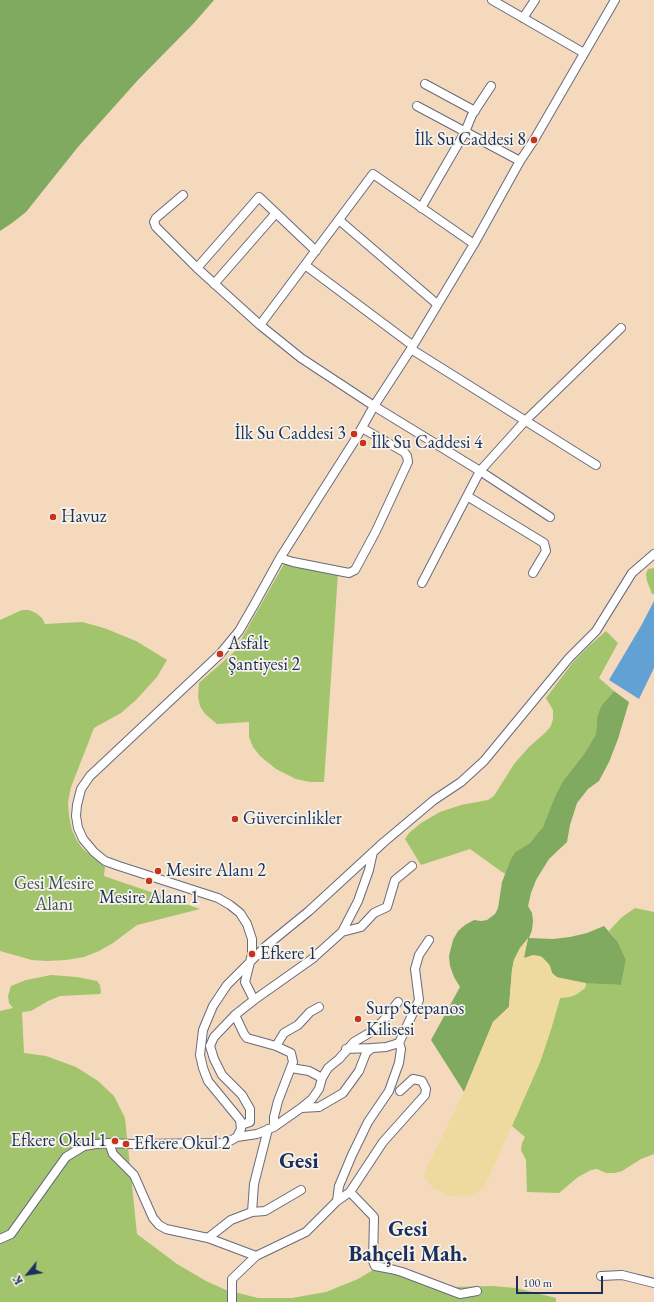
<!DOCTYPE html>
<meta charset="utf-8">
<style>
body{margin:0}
#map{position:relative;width:654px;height:1302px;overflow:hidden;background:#f4d9bc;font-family:"EB Garamond",serif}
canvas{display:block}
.north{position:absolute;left:8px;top:1254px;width:40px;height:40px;-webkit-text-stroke:3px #f7f3e8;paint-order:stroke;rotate:240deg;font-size:11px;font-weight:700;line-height:16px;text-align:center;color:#1b2f5e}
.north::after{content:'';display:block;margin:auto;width:14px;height:18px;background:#1b2f5e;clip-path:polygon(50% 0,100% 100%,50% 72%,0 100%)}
.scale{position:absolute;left:516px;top:1276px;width:87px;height:18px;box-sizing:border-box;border:2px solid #1b2f5e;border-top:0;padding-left:5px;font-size:12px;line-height:14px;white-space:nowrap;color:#1b2f5e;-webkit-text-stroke:3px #f7f3e8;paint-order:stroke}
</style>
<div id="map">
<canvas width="654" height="1302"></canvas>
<div class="north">K</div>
<div class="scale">100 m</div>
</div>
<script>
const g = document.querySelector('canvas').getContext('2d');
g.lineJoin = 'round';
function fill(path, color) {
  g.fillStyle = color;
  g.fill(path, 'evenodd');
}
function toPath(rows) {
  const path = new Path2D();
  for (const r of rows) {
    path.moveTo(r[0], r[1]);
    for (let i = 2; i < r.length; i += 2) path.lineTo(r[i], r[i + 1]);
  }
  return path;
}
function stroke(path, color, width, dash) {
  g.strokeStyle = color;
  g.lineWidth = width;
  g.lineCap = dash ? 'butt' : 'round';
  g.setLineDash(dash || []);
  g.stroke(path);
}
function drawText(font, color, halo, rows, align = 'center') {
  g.font = font + ' "EB Garamond",serif';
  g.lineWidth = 3.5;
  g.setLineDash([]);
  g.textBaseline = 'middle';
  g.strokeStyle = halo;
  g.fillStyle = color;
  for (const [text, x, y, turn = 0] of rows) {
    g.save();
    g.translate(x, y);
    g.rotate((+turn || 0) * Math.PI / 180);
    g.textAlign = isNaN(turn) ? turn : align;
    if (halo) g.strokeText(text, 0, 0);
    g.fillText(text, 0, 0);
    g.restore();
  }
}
fill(toPath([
 [284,564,338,573,324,782,310,782,296,779,276,769,260,756,253,747,249,737,249,722,217,724,205,714,200,706,198,697,199,683,234,652],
 [654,568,654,594,652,594,647,581,646,574,648,569],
 [22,610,29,610,36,613,42,618,45,624,82,622,104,628,136,641,167,660,157,677,136,700,121,713,94,728,71,787,68,802,69,816,72,830,77,841,83,849,105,867,104,876,200,909,137,925,113,943,99,951,84,957,66,960,47,961,32,960,0,951,0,620],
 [606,631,618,643,599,678,614,691,601,706,597,717,596,734,584,754,563,781,547,821,539,833,530,843,515,852,505,874,470,849,421,865,405,839,409,833,421,823,440,812,461,805,488,800,494,796,514,764,529,747,546,732,551,726,553,719,553,710,546,698,574,661,589,646],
 [635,908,654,912,654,1154,641,1159,622,1171,615,1173,606,1173,597,1169,591,1170,578,1177,559,1193,527,1192,526,1160,521,1150,522,1143,525,1137,512,1126,540,1062,551,1029,560,998,569,997,577,994,585,988,586,983,621,985,626,960,618,942,609,931,622,917],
 [51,975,77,977,97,981,100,985,101,992,100,994,60,996,48,1001,31,1011,22,1012,24,1053,46,1056,76,1067,98,1081,114,1096,125,1118,137,1234,177,1264,206,1281,226,1290,258,1298,292,1298,326,1292,358,1279,381,1265,451,1287,492,1286,516,1288,556,1298,556,1302,0,1302,0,1011,13,1008,9,1003,8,996,11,986,26,980]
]), '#a1c46d');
fill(toPath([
 [0,0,214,0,194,23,138,80,78,147,26,212,12,223,0,231],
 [614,691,629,702,618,739,609,762,599,781,588,789,577,803,570,825,567,842,549,859,536,880,531,893,528,906,532,913,533,921,532,930,529,938,553,939,570,937,587,933,604,926,618,942,626,960,621,985,580,983,558,978,552,973,550,966,543,958,540,956,523,958,528,939,520,948,514,960,512,970,509,1007,493,1022,464,1092,431,1040,460,987,454,977,450,966,449,956,453,940,458,931,465,925,474,920,481,921,487,920,495,914,498,908,502,882,511,859,515,852,530,843,543,827,555,797,563,781,584,754,596,734,597,717,601,706]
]), '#80aa60');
fill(toPath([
 [528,938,524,958,533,955,540,956,548,963,552,973,556,977,586,983,585,988,573,996,560,998,551,1029,540,1062,484,1188,469,1196,459,1197,448,1195,433,1188,423,1175,464,1092,493,1022,509,1007,512,970,514,960,520,948]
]), '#eeda9e');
fill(toPath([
 [654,601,654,668,639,699,609,680,641,626]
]), '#61a1d4');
const minor = toPath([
 [492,0,584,53],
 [523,18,535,0],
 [425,84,475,111],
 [417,106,520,161],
 [183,195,156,218,154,222,156,227,197,268,260,325,301,358,374,406,480,471,550,517],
 [421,208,465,132,472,115,491,86],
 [339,220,437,304],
 [305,265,412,345],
 [197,268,259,197,316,251],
 [214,284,276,213],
 [260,325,373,174,474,244],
 [411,349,596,465],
 [467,496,544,543,546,551,533,573],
 [280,558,293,562,349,573,355,570,376,531,408,462,407,456,404,452,362,428],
 [422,583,480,471,525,421,621,328],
 [342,932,361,927,374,913,387,907,395,880,412,866],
 [254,1000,245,982,252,954,252,939,247,924,240,913,230,905,218,898,119,866,105,861,94,852,83,839,78,828,76,816,77,805,81,789,90,776,220,654,239,631,254,605,280,558,355,440,374,406,411,349,474,244,520,161,534,140,615,0],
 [235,1015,244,1034,247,1038,276,1046,291,1053,293,1062,278,1101,274,1117,274,1127],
 [276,1046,284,1033,298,1025,310,1012,319,1007],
 [346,1049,372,1048],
 [291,1068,309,1071,322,1078],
 [301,1108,312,1099,319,1089,322,1078,328,1068,339,1059,354,1042,371,1032,383,1021,398,1002],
 [241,1125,250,1122,250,1109,242,1095,222,1075,214,1059,210,1046,214,1037,235,1015,254,1000,312,959,342,932,358,901,369,870,373,852],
 [237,1137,257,1134,274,1127,301,1108,319,1107,343,1093,359,1071,366,1053,372,1048,386,1047,399,1043],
 [109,1143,113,1154,134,1175,153,1218,159,1225,166,1229,208,1238,256,1256],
 [350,1192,374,1217,373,1261,375,1266,391,1269,402,1272,460,1294,477,1291],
 [337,1201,339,1186,352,1155,368,1122,389,1091,399,1063,401,1049,399,1043,419,1000,415,969,419,955,429,940],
 [252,1212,265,1211,301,1190],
 [208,1238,231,1220,252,1212,254,1184,268,1129],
 [0,1239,11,1234,66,1157,84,1146,96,1144,109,1143,132,1144,223,1143,230,1141,237,1137,241,1129,240,1120,208,1081,203,1068,200,1055,203,1030,213,1006,227,985,266,946,309,911,384,842,434,800,461,782,484,761,569,658,596,631,632,573,654,554],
 [601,1276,622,1275,654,1283],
 [232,1302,232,1279,256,1256,306,1232,337,1201,350,1192,383,1142,425,1095,426,1089,422,1081,413,1079,400,1091]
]);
stroke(minor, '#676a7f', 10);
stroke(minor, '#fff', 8);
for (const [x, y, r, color] of [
 [534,140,4,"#c8321e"],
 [354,434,4,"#c8321e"],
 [363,443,4,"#c8321e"],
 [53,517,4,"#c8321e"],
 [220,654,4,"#c8321e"],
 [235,819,4,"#c8321e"],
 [158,871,4,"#c8321e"],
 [149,881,4,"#c8321e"],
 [252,954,4,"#c8321e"],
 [358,1019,4,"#c8321e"],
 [115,1141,4,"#c8321e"],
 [126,1144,4,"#c8321e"]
]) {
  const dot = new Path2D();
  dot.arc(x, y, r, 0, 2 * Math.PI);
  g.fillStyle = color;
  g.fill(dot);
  stroke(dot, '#f7f3e8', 1.5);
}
drawText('18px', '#1b2f5e', '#f7f3e8', [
 ["İlk Su Caddesi 8",526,140,"right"],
 ["İlk Su Caddesi 3",346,434,"right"],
 ["İlk Su Caddesi 4",371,443],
 ["Havuz",61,517],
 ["Asfalt",228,644],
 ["Şantiyesi 2",228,665],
 ["Güvercinlikler",243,819],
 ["Mesire Alanı 2",166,871],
 ["Mesire Alanı 1",149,898,"center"],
 ["Efkere 1",260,954],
 ["Surp Stepanos",366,1009],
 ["Kilisesi",366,1030],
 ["Efkere Okul 1",107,1141,"right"],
 ["Efkere Okul 2",134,1144]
], 'left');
drawText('18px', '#3c5462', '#f7f3e8', [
 ["Gesi Mesire",54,884],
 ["Alanı",54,905]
]);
drawText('bold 22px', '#1b2f5e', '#f7f3e8', [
 ["Gesi",299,1162],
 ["Gesi",408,1230],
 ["Bahçeli Mah.",408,1255]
]);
</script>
